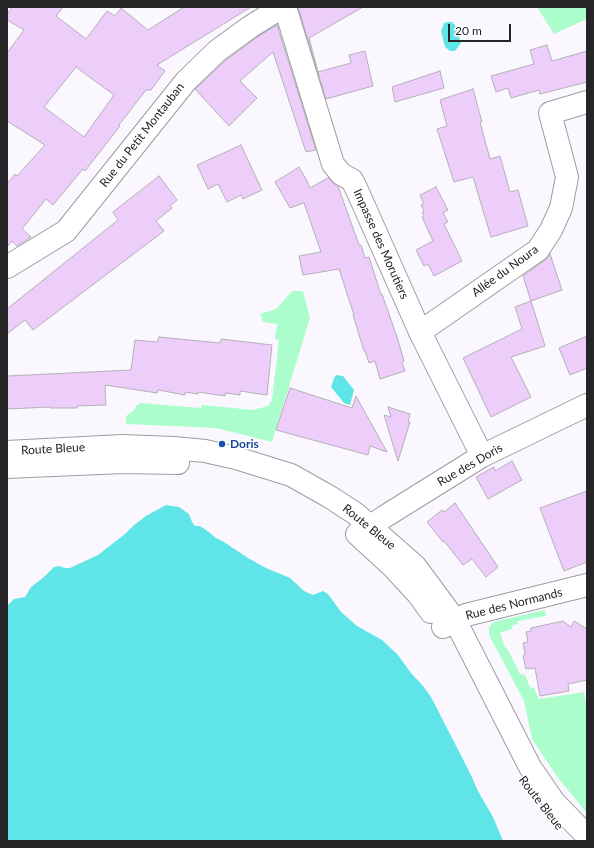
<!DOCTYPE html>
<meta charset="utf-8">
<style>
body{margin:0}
#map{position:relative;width:594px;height:848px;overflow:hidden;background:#faf8fe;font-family:Lato,sans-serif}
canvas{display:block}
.frame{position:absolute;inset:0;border:8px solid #252426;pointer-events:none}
.scale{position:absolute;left:448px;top:24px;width:63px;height:18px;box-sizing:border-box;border:2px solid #252426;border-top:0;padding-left:5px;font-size:12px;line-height:14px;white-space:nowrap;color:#252426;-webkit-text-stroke:3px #fff;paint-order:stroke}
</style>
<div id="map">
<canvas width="594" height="848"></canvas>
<div class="frame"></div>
<div class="scale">20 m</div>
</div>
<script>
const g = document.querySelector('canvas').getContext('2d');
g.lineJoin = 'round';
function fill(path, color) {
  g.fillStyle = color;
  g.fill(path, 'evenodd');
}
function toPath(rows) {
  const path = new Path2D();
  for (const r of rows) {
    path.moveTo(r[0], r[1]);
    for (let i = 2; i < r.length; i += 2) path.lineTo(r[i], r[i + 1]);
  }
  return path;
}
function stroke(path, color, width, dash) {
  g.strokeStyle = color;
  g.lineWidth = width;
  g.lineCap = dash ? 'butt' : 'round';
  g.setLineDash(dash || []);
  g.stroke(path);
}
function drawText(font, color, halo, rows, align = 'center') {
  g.font = font + ' Lato,sans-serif';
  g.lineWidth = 3;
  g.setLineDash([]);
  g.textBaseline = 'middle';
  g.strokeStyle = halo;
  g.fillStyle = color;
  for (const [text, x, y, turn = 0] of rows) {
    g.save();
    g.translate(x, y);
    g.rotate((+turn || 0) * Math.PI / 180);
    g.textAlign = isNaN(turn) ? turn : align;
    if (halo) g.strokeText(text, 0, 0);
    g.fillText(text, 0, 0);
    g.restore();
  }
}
fill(toPath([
 [537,7,587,7,587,19,554,34],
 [292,291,303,291,310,318,272,442,216,428,126,424,126,416,133,411,137,405,141,403,201,408,202,405,253,410,268,406,272,400,279,340,275,339,277,324,263,322,260,314,276,309],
 [545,610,546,616,517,621,518,624,513,625,512,629,500,633,505,647,508,650,520,674,525,675,530,687,534,688,539,699,584,692,587,707,587,813,558,778,532,739,524,701,489,635,489,628,493,622]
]), '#abfecb');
fill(toPath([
 [448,22,452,22,455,25,461,43,455,51,450,51,445,47,441,31,444,23],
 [336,375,343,376,354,390,350,405,344,403,331,387,334,378],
 [166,505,179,507,189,514,192,522,195,526,200,526,206,530,216,538,224,542,248,558,266,568,290,578,304,591,313,595,323,591,328,594,341,612,357,626,382,640,398,655,411,673,423,686,431,697,470,773,478,791,493,817,503,841,7,841,7,606,14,599,25,597,31,587,44,577,54,567,59,566,65,568,70,568,98,555,125,534,133,526,146,516]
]), '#5fe4e8');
const building = toPath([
 [12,7,63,7,56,16,86,39,107,11,115,16,121,8,148,30,184,7,251,7,157,65,165,71,151,90,146,90,119,125,120,126,85,171,83,169,53,205,46,199,22,229,31,237,17,246,12,241,7,247,7,184,15,174,17,176,45,145,7,121,7,53,24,30,7,20,7,15,12,7],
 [76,67,114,95,84,137,44,107,76,67],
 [298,7,363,7,309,38,318,72,351,63,349,55,365,51,373,86,326,99,298,7],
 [277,25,316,150,306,152,273,52,240,81,257,98,229,126,195,89,225,61,257,37,277,25],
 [547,45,552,61,587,51,587,82,540,94,539,90,511,98,508,88,496,92,491,76,534,64,530,50,547,45],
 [440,71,444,88,395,102,392,87,440,71],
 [473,89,482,122,480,122,490,159,500,156,510,192,518,190,528,226,491,237,473,177,454,182,437,129,447,126,440,100,473,89],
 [241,145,262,190,243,199,241,195,227,202,218,184,208,189,197,165,241,145],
 [299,167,307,181,310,188,328,178,338,186,359,245,361,245,365,258,369,257,381,295,382,294,398,340,404,361,402,362,405,371,380,379,375,361,369,363,365,351,364,351,353,315,354,315,339,269,303,275,299,256,321,252,304,203,290,208,275,182,299,167],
 [159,176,177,200,170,206,172,208,156,221,164,231,33,330,25,320,7,334,7,309,118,220,113,212,159,176],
 [436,187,448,210,443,213,448,222,444,224,462,261,434,276,428,264,424,266,416,250,433,241,422,217,424,216,422,212,424,211,421,205,424,204,420,195,436,187],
 [550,254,562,290,531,301,523,276,545,260,550,254],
 [531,301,545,346,511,357,531,397,491,417,463,358,522,329,515,307,531,301],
 [587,336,587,368,570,375,559,348,587,336],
 [159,337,220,343,221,339,272,345,267,395,240,391,240,395,225,393,225,396,198,392,198,394,185,392,185,395,158,390,157,393,105,385,106,405,77,406,77,408,50,408,50,407,7,409,7,376,131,370,135,340,157,342,159,337],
 [290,388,352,408,356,396,387,452,370,446,368,455,276,430,290,388],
 [388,407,410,414,408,422,410,422,398,461,384,415,391,417,388,407],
 [512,461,522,480,488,499,476,477,494,467,495,471,512,461],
 [587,491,587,562,564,571,540,508,587,491],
 [455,503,498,567,486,577,472,559,463,565,444,541,443,542,427,522,442,510,444,512,455,503],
 [563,621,571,627,574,621,587,629,587,680,568,684,569,691,540,696,535,668,526,669,523,656,525,654,523,643,528,642,526,632,531,631,531,628,563,621]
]);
fill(building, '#edcdf9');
stroke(building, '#b4b0b6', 1);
const minor = toPath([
 [285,7,333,164,341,174,352,180,357,190,420,332,482,456],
 [7,267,66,231,186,81,217,51,250,27,282,7],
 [420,332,538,250,551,230,561,208,567,177,550,113,587,102],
 [362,538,371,526,384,517,482,456,587,405],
 [443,627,466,615,587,585]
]);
const tertiary = toPath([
 [7,452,122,446,174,448,205,451,236,458,291,475,330,497,356,514,415,566,455,620,530,767,554,802,587,836],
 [7,467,123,462,178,463],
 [357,534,394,568,418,594,431,612]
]);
stroke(minor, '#9e9ba1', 24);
stroke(tertiary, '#9e9ba1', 24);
stroke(minor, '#fff', 22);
stroke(tertiary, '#fff', 22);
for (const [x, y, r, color] of [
 [222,444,4,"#1a4fb4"]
]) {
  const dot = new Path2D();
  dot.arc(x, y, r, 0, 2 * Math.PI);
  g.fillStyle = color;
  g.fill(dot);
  stroke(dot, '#fff', 1.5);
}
drawText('12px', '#252426', '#fff', [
 ["Rue du Petit Montauban",142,135,-52],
 ["Impasse des Morutiers",381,244,66],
 ["Allée du Noura",505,271,-36],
 ["Route Bleue",53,449,-3],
 ["Rue des Doris",470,465,-30],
 ["Route Bleue",369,527,39],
 ["Rue des Normands",514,604,-14],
 ["Route Bleue",541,803,52]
]);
drawText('bold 12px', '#164399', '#fff', [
 ["Doris",230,444]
], 'left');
</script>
